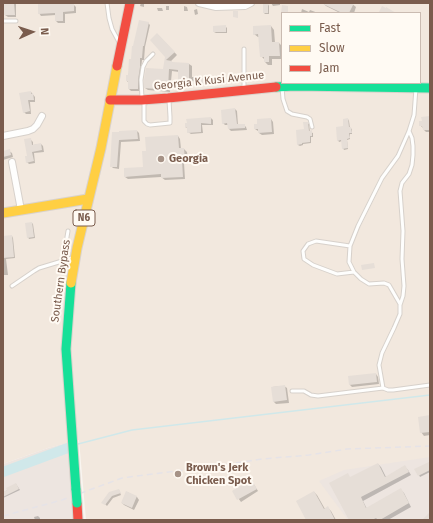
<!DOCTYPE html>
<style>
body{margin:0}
#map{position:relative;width:433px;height:523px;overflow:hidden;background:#f9f5f0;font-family:"Fira Sans",sans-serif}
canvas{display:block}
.frame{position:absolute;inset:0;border:4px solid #7a5c4d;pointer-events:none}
.legend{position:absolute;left:281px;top:12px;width:140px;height:72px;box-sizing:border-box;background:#fffaf3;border:1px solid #cabbb1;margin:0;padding:5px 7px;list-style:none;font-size:12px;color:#7a5c4d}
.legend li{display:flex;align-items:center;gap:8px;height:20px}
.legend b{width:20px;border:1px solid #cabbb1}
.north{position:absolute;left:12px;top:12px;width:40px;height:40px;-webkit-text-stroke:3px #fffaf3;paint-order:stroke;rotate:87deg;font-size:11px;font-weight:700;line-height:16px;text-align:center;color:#7a5c4d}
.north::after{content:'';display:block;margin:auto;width:14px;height:18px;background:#7a5c4d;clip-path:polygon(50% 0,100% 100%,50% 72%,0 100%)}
</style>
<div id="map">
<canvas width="433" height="523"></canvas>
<div class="frame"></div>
<ul class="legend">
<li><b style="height:5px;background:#16e098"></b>Fast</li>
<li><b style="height:5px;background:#ffcf43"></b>Slow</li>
<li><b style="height:5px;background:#f24e42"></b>Jam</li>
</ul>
<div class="north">N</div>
</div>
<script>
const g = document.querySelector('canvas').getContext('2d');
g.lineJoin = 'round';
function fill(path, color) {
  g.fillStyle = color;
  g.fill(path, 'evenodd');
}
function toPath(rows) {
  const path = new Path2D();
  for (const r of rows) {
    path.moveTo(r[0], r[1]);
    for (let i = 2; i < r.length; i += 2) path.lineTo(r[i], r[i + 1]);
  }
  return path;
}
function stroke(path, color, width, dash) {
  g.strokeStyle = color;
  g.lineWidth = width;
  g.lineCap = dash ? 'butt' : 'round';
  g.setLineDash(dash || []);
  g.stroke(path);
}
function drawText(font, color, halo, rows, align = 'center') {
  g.font = font + ' "Fira Sans",sans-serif';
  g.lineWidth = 4;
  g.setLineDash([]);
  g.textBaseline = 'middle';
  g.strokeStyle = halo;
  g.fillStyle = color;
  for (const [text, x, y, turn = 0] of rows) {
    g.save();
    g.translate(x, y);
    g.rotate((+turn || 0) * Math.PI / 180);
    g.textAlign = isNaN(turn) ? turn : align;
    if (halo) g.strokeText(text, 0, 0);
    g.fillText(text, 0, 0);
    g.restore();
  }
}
fill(toPath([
 [3,3,430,3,430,520,86,520,79,440,48,448,3,464],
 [282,13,420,13,420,83,282,83]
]), '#f2e8de');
fill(toPath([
 [70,442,74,520,3,520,3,464,48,448],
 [430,457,430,520,348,520,319,481,344,470]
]), '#ede5e0');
fill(toPath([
 [3,3,16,3,16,17,8,17,5,15,5,11,3,12],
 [56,3,65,3,65,5,74,5,76,7,76,13,65,14,65,23,58,23,56,21,56,15,41,16,39,13],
 [141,3,144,4,144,7,140,6],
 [271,3,280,3,280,5,273,6],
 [323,3,351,3,356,7,354,13,340,13,326,6],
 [268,4,269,6,269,14,265,14,264,13],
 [166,6,169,6,169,10,166,10],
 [184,6,187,7,188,11,184,11],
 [157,8,162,8,163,11,158,11],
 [197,9,198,14,195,15,194,10],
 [302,9,309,12,310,10,318,13,301,13],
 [148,23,150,25,145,47,144,60,142,60,139,91,131,91,129,89,129,83,127,81,132,60],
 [225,26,227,28,227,33,216,33,214,32,214,27],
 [271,26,274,30,275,43,279,43,282,46,282,59,272,59,272,65,268,65,265,62,265,60,261,56,260,37,258,37,254,34,254,27],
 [157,34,177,55,171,61,173,63,189,64,192,66,192,77,196,77,197,81,182,82,179,79,179,72,172,71,170,92,148,90,145,88,164,70,166,56],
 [31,92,35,97,35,102,30,102,31,114,26,114,24,112],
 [235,109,237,111,238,125,244,125,246,127,247,130,231,131,229,129,229,125,225,125,223,123],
 [430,117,430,132,426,132,424,130,423,128,420,125],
 [211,118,213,120,213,125,202,125,203,133,191,134,188,132,188,129,186,127],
 [271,119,273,122,274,134,262,135,259,133,259,131,258,131,255,129],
 [348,119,349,121,350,128,352,129,352,134,350,134,350,139,347,140,348,149,344,150,343,148,342,141,339,142,338,140],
 [307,123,309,124,310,132,313,133,313,137,311,137,311,143,303,144,303,145,300,146,298,145],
 [137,131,139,133,140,141,121,142,119,169,113,168,111,166,113,133],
 [178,136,180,139,181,149,184,149,187,152,188,162,184,163,185,179,165,180,161,177,128,179,125,177,144,168,147,152],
 [31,140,33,142,33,145,41,144,43,146,44,152,34,153,35,163,29,164,27,162],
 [9,151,12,153,13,157,3,160,3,152],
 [32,223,33,224,35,238,29,239,28,237],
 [12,236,13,238,15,258,6,259,8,275,3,275,3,237],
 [376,374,378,377,379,384,352,387,350,385,349,377],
 [284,386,287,388,289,403,276,404,274,402,272,387],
 [430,416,430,435,424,436,421,432],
 [378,464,381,467,386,477,405,467,408,470,411,475,363,501,367,509,401,490,404,493,411,507,388,520,350,520,351,478],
 [430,465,430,472,420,477,416,469],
 [253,483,258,491,241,502,233,491],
 [16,484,20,490,3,498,3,493],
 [119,490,121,495,113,498,107,506,103,502],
 [127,492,137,497,139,500,134,510,124,505,122,503],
 [314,492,317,495,325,509,328,508,331,511,336,520,307,520],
 [38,516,40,518,40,520,35,520,34,517]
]), '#0003');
stroke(toPath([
 [78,444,132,430,430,395]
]), '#d0e8ea', 1.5);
stroke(toPath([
 [3,472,73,446]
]), '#d0e8ea', 10);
fill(toPath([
 [4,3,14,3,15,15,4,15],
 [38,3,63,3,63,4,74,4,74,11,63,12,63,21,55,21,55,13,38,14],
 [263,3,268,3,268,13,263,13],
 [321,3,354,3,349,13,342,13],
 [282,5,288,6,288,13,281,13],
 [382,6,386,8,386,7,396,13,382,13,379,12],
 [233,11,238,11,238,18,233,17],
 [139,20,149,22,144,46,143,46,142,58,140,58,140,67,138,80,138,88,138,87,138,89,128,89,128,81,126,81,126,75,128,75,129,59,131,59,132,46,133,46],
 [226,25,226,32,213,32,213,26],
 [271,25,272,42,279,42,280,56,269,56,269,62,264,62,264,57,260,57,258,34,253,35,253,26],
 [157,33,175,52,166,60,172,61,172,62,189,63,189,80,178,80,178,70,169,69,168,90,144,88,144,80,146,68,163,69,165,57,150,40],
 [198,78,208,78,208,84,199,84],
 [31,91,31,94,33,93,34,100,28,100,30,111,23,113,19,93],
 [235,108,237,124,245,124,245,128,228,129,227,123,222,124,221,110],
 [430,116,430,130,423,130,422,126,419,126,419,121,422,121,421,117],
 [211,117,211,124,201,123,201,132,187,133,187,127,185,128,185,123,187,123,186,119],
 [271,118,272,132,258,133,258,129,254,129,254,124,257,124,257,119],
 [348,118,349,127,351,127,352,133,349,133,350,138,347,139,348,148,342,149,341,140,337,141,336,127,343,126,343,119],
 [303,122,308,122,309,131,312,130,312,136,310,136,310,142,302,143,302,144,297,145,296,130,304,129],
 [137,130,138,139,119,140,117,167,110,167,112,132,119,132,119,131],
 [178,135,179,148,184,148,185,160,182,160,183,177,161,178,161,174,124,177,124,168,143,167,142,151,146,151,145,137],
 [31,138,32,145,41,143,42,150,32,152,34,161,26,163,25,156,27,156,24,139],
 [10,149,11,155,3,157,3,151],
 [32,222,34,237,27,238,25,223],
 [12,235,14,257,3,258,3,236],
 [374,263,375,268,362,270,361,265],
 [376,373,377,382,349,385,348,376],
 [285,385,287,400,273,402,271,387],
 [430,415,430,432,420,433,418,417],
 [429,462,430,465,430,470,418,476,414,469],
 [378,463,385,477,405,465,409,472,361,497,366,508,401,488,409,503,380,520,378,520,376,518,372,520,349,520,329,483,348,473,350,477],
 [251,479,257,489,237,500,232,491],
 [16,483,19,489,3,497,3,492,7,490,6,488],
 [119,489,121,493,112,496,105,505,101,503,109,492],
 [126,491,137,496,132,508,121,503],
 [314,491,324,509,328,506,335,520,306,520,296,501],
 [430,512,430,520,422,520]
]), '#e6ded7');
const lane = toPath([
 [107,3,109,18,112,29,119,42],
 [3,21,16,21],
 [244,49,244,88],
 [282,87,283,99,287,111,292,114,307,117,310,119,312,127],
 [142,98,141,80,143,67,146,61,153,54],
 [144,101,144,121,147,124,150,125,170,123,170,117,169,100],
 [350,246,316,241,308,244,303,251,304,259,313,265,337,274,354,272],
 [63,261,68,231],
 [12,286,34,271,39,268,72,258],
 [400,304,389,285,384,283,369,284,361,279,354,272,349,262,350,246,358,226,382,178,398,156,409,131,414,115,416,88],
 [383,388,379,365,382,353,394,328,400,314,400,305,403,296,404,286,402,259,403,231,400,191,402,183,409,174,412,165,413,155,413,146,412,138,409,131],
 [292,391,304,391,311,395,318,396,383,388,388,390,393,390,430,385]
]);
const street = toPath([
 [199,3,216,7,245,6,251,3],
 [3,136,28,131,33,129,37,125,42,116],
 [12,162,21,210]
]);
const fast = toPath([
 [276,87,295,86,430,88],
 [71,283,66,349,76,490]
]);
const slow = toPath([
 [3,213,88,199],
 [71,283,77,248,101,148,117,66]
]);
const jam = toPath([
 [117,66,130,3],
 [110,100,142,100,168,98,276,87],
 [77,503,78,520]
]);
stroke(lane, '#d7d1cb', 5);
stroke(street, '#d7d1cb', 8);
stroke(fast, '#d9d2cb', 11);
stroke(slow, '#d9d2cb', 11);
stroke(jam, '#d9d2cb', 11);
stroke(lane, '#fefefd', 3);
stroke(street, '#fefefd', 6);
stroke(fast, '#16e098', 9);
stroke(slow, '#ffcf43', 9);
stroke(jam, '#f24e42', 9);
stroke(toPath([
 [3,516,62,500,122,478,216,466,262,459,309,455,347,449,430,446]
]), '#e6e3e7', 1.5, [6, 4]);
const fastBridge = toPath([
 [76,490,77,503]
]);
stroke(fastBridge, '#dad1cc', 11, []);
stroke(fastBridge, '#16e098', 9);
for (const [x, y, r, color] of [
 [161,159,4,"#a69286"],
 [178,474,4,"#a69286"]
]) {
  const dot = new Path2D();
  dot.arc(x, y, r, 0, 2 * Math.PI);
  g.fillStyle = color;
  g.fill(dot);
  stroke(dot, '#fffaf3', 1.5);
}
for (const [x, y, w] of [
 [84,218,22]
]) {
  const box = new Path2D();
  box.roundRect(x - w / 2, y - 8, w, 16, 3);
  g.fillStyle = '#fffaf3';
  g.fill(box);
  stroke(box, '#7a5c4d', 1);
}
drawText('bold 10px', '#7a5c4d', null, [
 ["N6",84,218]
]);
drawText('11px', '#7a5c4d', '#fffaf3', [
 ["Georgia K Kusi Avenue",209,81,-6],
 ["Southern Bypass",61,281,-82]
]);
drawText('bold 11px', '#7a5c4d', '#fffaf3', [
 ["Georgia",169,159],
 ["Brown's Jerk",186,468],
 ["Chicken Spot",186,481]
], 'left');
</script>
